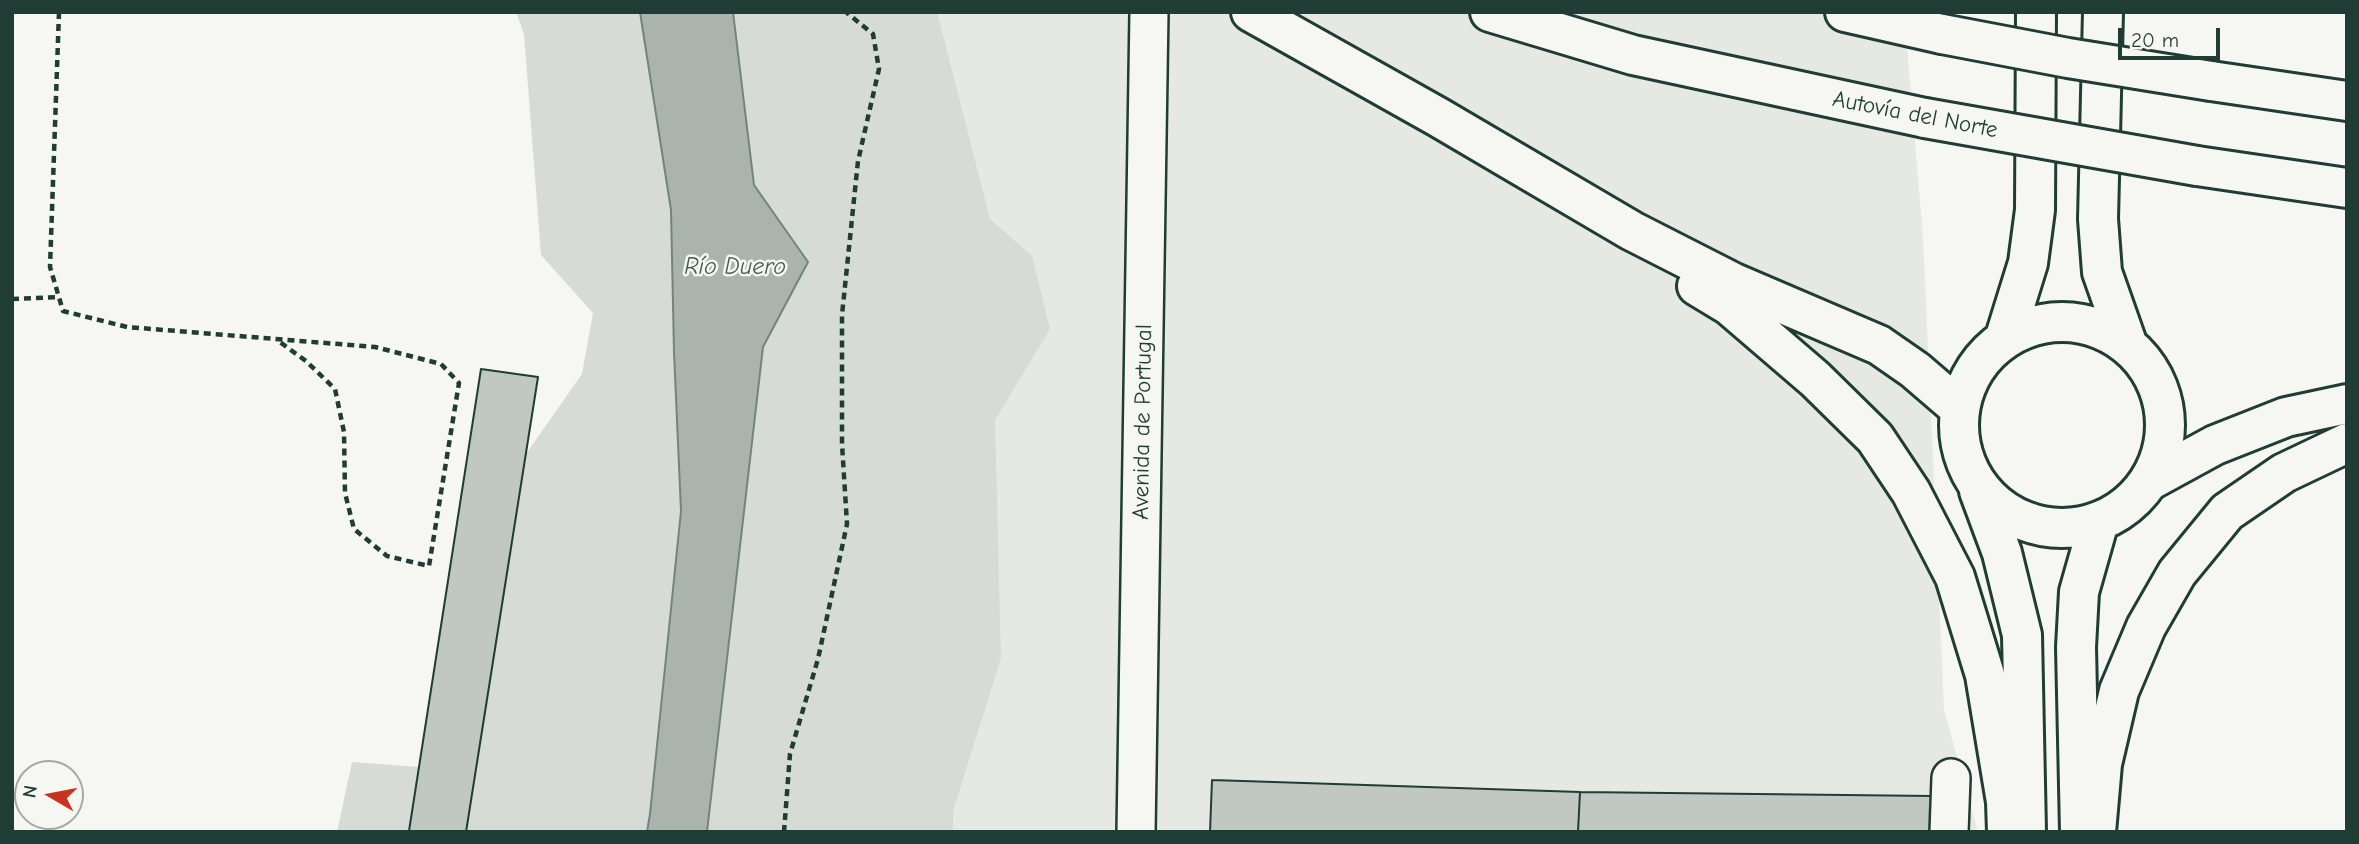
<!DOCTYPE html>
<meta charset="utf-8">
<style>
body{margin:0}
#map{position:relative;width:2359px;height:844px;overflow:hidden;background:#f6f6f2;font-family:"Comic Neue",sans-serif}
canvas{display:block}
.frame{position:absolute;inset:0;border:14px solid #1f3d34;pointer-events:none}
.north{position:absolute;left:14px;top:760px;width:70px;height:70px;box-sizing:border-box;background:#f6f6f2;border:2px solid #a0aca6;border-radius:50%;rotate:280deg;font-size:19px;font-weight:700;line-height:28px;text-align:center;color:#1f3d34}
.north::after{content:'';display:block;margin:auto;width:24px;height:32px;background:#c8321e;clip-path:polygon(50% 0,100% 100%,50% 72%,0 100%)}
.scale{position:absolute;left:2118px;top:28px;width:102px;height:32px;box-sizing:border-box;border:4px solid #1f3d34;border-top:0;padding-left:9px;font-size:21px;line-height:24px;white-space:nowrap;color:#1f3d34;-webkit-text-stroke:5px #f6f6f2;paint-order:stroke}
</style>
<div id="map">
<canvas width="2359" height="844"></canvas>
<div class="frame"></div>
<div class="north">N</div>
<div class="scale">20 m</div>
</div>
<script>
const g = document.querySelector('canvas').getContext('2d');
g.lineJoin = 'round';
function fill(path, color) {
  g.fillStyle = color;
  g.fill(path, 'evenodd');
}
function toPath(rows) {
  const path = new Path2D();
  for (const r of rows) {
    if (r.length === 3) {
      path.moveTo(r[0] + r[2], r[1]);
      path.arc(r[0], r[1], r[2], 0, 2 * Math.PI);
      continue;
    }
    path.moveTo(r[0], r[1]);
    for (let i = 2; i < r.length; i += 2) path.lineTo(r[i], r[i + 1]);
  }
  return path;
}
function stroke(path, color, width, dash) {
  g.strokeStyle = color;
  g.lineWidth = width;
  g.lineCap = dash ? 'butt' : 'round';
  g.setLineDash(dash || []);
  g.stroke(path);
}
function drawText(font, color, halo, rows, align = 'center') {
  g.font = font + ' "Comic Neue",sans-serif';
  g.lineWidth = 5;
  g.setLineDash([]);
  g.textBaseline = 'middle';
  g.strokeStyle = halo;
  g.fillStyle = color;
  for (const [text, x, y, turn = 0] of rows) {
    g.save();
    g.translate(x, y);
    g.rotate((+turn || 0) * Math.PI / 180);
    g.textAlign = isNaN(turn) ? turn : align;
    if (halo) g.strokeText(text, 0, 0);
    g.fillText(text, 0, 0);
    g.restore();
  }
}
fill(toPath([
 [937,12,1904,12,1923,237,1944,710,1978,832,911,832]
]), '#e6e8e4');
fill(toPath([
 [516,12,640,12,671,210,674,352,681,511,650,814,647,832,466,832,526,454,582,374,593,313,541,255,524,34],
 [733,12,937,12,990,219,1032,256,1050,329,995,420,1001,658,953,811,953,832,707,832,763,347,808,262,754,185],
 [352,762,419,767,409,831,412,832,337,832]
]), '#d6dbd6');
const water = toPath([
 [640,12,733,12,754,185,808,262,763,347,707,832,647,832,650,814,681,511,674,352,671,210,640,12]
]);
fill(water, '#aab3ae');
stroke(water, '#72847d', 2);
const building = toPath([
 [481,369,538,377,466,832,412,832,409,831,481,369],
 [1212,780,1580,792,1578,832,1210,832,1212,780],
 [1580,792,1933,796,1933,832,1578,832,1580,792]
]);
fill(building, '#c1c8c3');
stroke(building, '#1f3d34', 2);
const minor = toPath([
 [1136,832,1149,12],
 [1949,832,1951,778]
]);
const trunk = toPath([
 [2103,12,2098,219,2102,272,2127,343],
 [2062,425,103],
 [2005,337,2028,263,2035,210,2036,12],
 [1979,491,2002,553,2022,635,2026,832],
 [2080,832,2076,647,2079,592,2098,525]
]);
const motorway = toPath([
 [1251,12,1438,117,1632,231,1734,283,1879,345,1915,370,1958,407],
 [1490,12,1633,55,1925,118],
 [1845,12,1942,34],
 [2211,81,2347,101],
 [2197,166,2347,188],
 [1697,286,1730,306,1815,379,1875,438,1911,492,1955,577,1985,675,2006,802,2007,832],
 [2149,481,2215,445,2286,417,2347,404],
 [2096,832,2102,764,2119,691,2146,627,2177,573,2227,512,2284,473,2347,443]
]);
stroke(minor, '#1f3d34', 42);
stroke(trunk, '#1f3d34', 44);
stroke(motorway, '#1f3d34', 44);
stroke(toPath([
 [59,12,50,267,63,311,127,327,375,347,441,364,459,383,429,566,387,556,354,529,345,493,344,432,335,389,306,361,277,340],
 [12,299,59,297],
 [784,832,790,754,818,659,847,524,842,444,842,315,858,161,879,69,873,34,846,12]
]), '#1f3d34', 4.5, [7, 5]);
stroke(minor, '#f6f6f2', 37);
stroke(trunk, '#f6f6f2', 38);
stroke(motorway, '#f6f6f2', 38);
const motorwayBridge = toPath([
 [1942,34,2068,58,2211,81],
 [1925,118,2197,166]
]);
stroke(motorwayBridge, '#1f3d34', 44, []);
stroke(motorwayBridge, '#f6f6f2', 38);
drawText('23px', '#1f3d34', '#f6f6f2', [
 ["Autovía del Norte",1915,115,11],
 ["Avenida de Portugal",1143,422,-89]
]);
drawText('italic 24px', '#425a52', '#f6f6f2', [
 ["Río Duero",735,267]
]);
</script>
